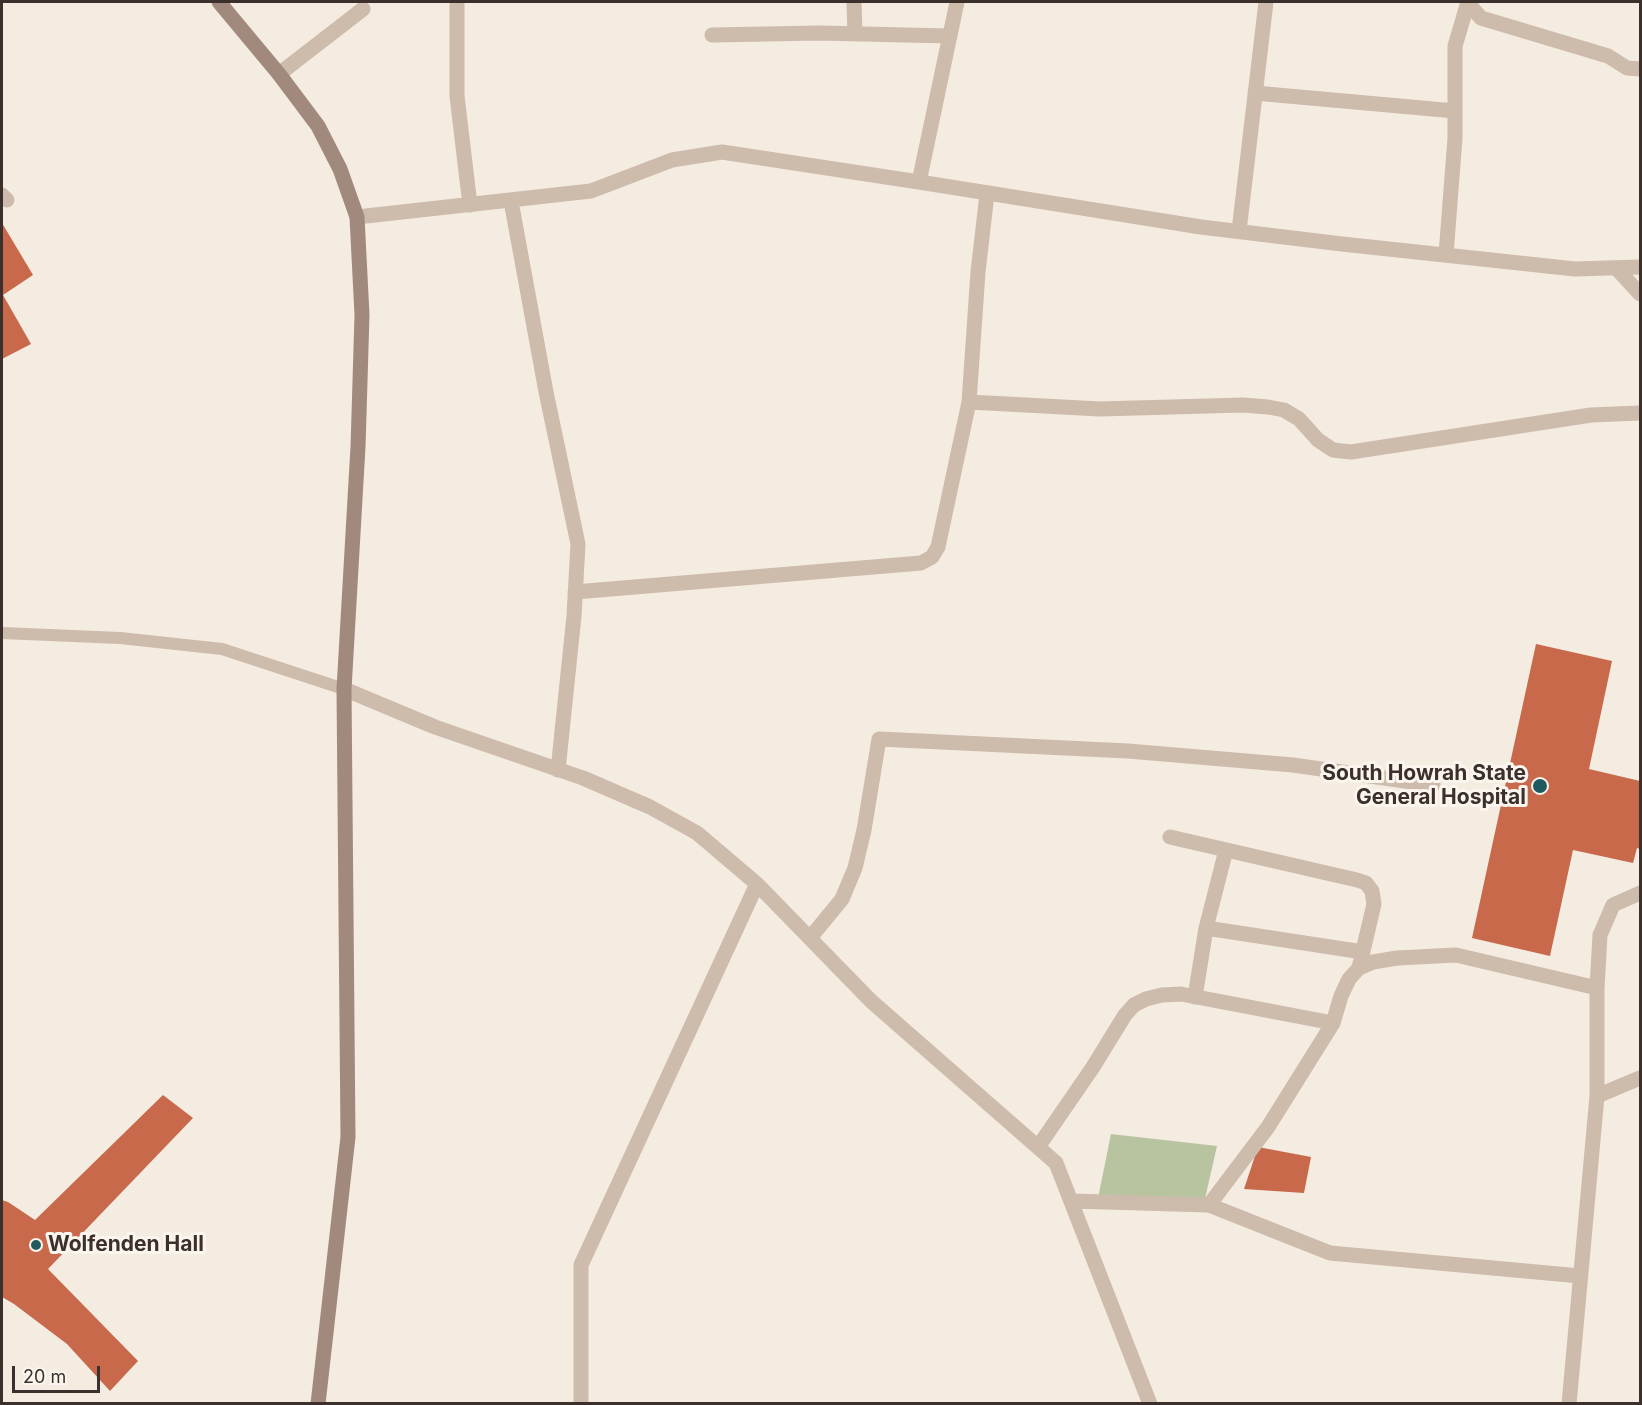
<!DOCTYPE html>
<style>
body{margin:0}
#map{position:relative;width:1642px;height:1405px;overflow:hidden;background:#f4ebe1;font-family:Inter,sans-serif}
canvas{display:block}
.frame{position:absolute;inset:0;border:3px solid #3b302b;pointer-events:none}
.scale{position:absolute;left:12px;top:1366px;width:88px;height:27px;box-sizing:border-box;border:3px solid #3b302b;border-top:0;padding-left:8px;font-size:18px;line-height:21px;white-space:nowrap;color:#3b302b;-webkit-text-stroke:4px #fbf5ee;paint-order:stroke}
</style>
<div id="map">
<canvas width="1642" height="1405"></canvas>
<div class="frame"></div>
<div class="scale">20 m</div>
</div>
<script>
const g = document.querySelector('canvas').getContext('2d');
g.lineJoin = 'round';
function fill(path, color) {
  g.fillStyle = color;
  g.fill(path, 'evenodd');
}
function toPath(rows) {
  const path = new Path2D();
  for (const r of rows) {
    path.moveTo(r[0], r[1]);
    for (let i = 2; i < r.length; i += 2) path.lineTo(r[i], r[i + 1]);
  }
  return path;
}
function stroke(path, color, width, dash) {
  g.strokeStyle = color;
  g.lineWidth = width;
  g.lineCap = dash ? 'butt' : 'round';
  g.setLineDash(dash || []);
  g.stroke(path);
}
function drawText(font, color, halo, rows, align = 'center') {
  g.font = font + ' Inter,sans-serif';
  g.lineWidth = 6;
  g.setLineDash([]);
  g.textBaseline = 'middle';
  g.strokeStyle = halo;
  g.fillStyle = color;
  for (const [text, x, y, turn = 0] of rows) {
    g.save();
    g.translate(x, y);
    g.rotate((+turn || 0) * Math.PI / 180);
    g.textAlign = isNaN(turn) ? turn : align;
    if (halo) g.strokeText(text, 0, 0);
    g.fillText(text, 0, 0);
    g.restore();
  }
}
fill(toPath([
 [1111,1134,1217,1146,1204,1203,1096,1208]
]), '#b8c4a0');
fill(toPath([
 [2,223,33,275,3,295,31,344,2,359],
 [1536,644,1612,661,1589,769,1640,781,1640,849,1637,848,1633,863,1573,850,1550,956,1472,938],
 [163,1095,193,1118,48,1269,138,1361,110,1391,67,1344,14,1304,2,1297,2,1200,8,1202,35,1220],
 [1258,1147,1311,1157,1304,1193,1244,1189]
]), '#c8694b');
stroke(toPath([
 [2,633,120,638,222,649,344,689]
]), '#cdbbac', 12);
stroke(toPath([
 [457,2,457,96,470,205],
 [854,2,855,34],
 [1467,2,1481,18,1608,56,1627,68,1640,69],
 [712,35,820,33,949,36],
 [279,74,363,9],
 [1255,93,1455,111],
 [919,182,1201,227,1342,244,1575,269,1640,267],
 [2,195,7,200],
 [511,201,546,392,578,544,574,616,558,770],
 [357,217,591,191,672,160,722,152,919,182,957,2],
 [1239,231,1266,2],
 [1446,255,1455,138,1455,46,1468,2],
 [1616,268,1640,294],
 [969,402,1100,409,1243,405,1268,407,1284,410,1299,419,1318,440,1333,450,1351,452,1591,415,1640,413],
 [575,592,921,563,932,557,938,547,969,402,978,272,987,194],
 [344,689,435,727,583,778,650,807,697,833,757,884,871,1001,1056,1163,1150,1404],
 [1170,837,1357,880,1366,883,1372,891,1374,904,1359,968],
 [1206,928,1363,952],
 [810,938,842,899,855,868,864,830,879,739,1128,751,1293,765,1433,785],
 [1195,997,1206,928,1226,850],
 [1597,1096,1597,988,1600,935,1613,905,1640,893],
 [1038,1147,1093,1067,1125,1015,1134,1005,1146,999,1162,995,1181,994,1333,1023],
 [1071,1201,1209,1205,1330,1253,1580,1276],
 [1209,1205,1268,1127,1333,1023,1341,996,1349,979,1359,968,1373,962,1397,958,1456,955,1597,988],
 [581,1404,581,1265,757,884],
 [1569,1404,1597,1096,1640,1078]
]), '#cdbbac', 15);
stroke(toPath([
 [219,2,279,74,318,126,340,169,357,217,362,315,358,447,344,689,348,1137,318,1404]
]), '#a18a7d', 15);
for (const [x, y, r, color] of [
 [1540,786,8,"#1f5a5e"],
 [36,1245,6,"#1f5a5e"]
]) {
  const dot = new Path2D();
  dot.arc(x, y, r, 0, 2 * Math.PI);
  g.fillStyle = color;
  g.fill(dot);
  stroke(dot, '#fbf5ee', 2);
}
drawText('bold 21px', '#3b302b', '#fbf5ee', [
 ["South Howrah State",1526,774],
 ["General Hospital",1526,798],
 ["Wolfenden Hall",48,1245,"left"]
], 'right');
</script>
